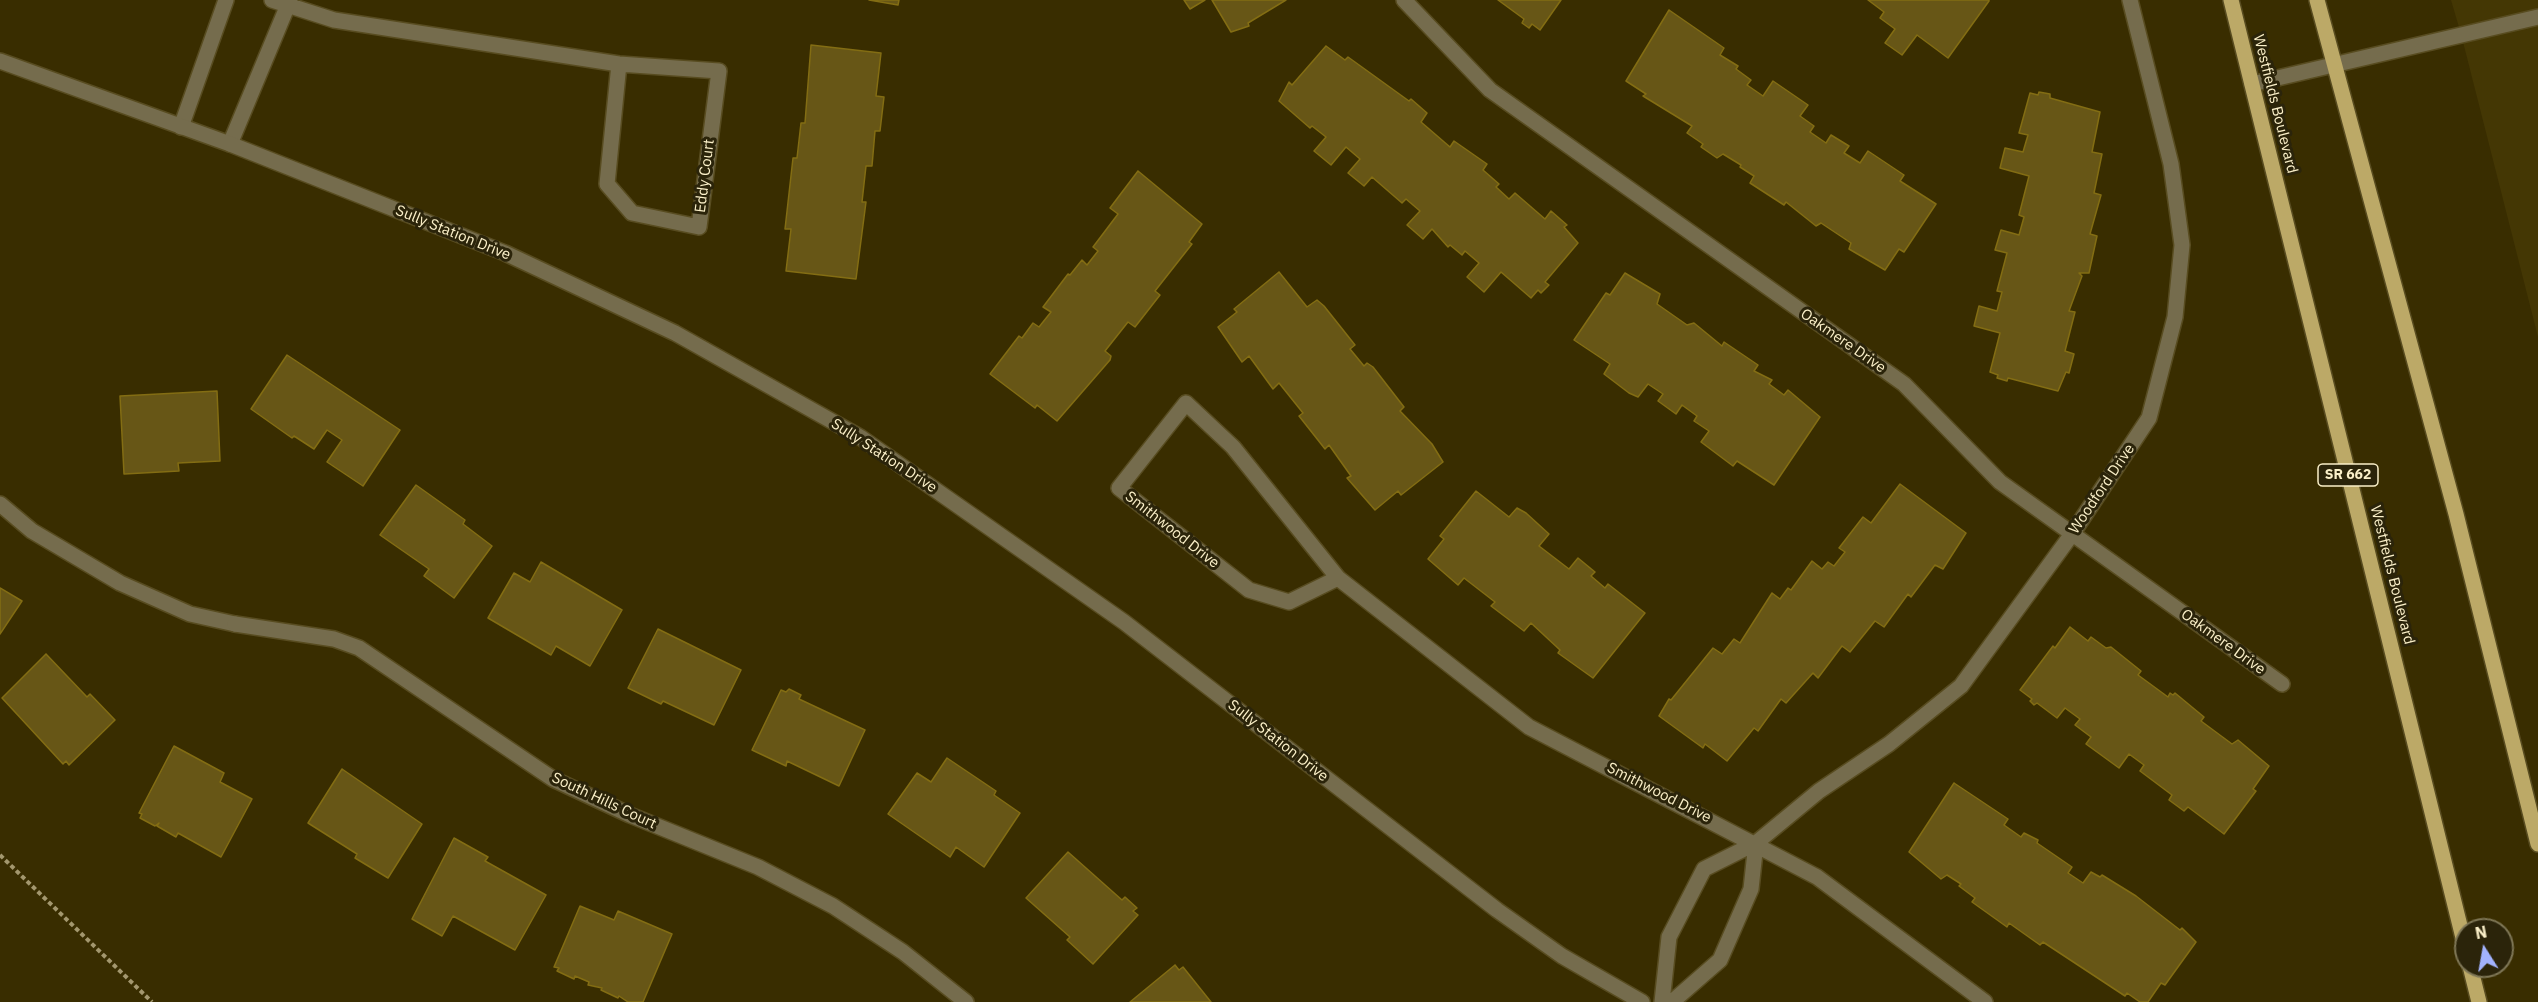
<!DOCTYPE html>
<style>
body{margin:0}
#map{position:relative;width:2538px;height:1002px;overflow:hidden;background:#392d00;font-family:"IBM Plex Sans",sans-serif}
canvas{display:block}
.north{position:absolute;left:2454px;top:918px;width:60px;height:60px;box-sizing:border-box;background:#2b240a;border:2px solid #7e7656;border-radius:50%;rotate:349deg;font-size:16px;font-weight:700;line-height:24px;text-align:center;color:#fbf0c9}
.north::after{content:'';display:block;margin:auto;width:21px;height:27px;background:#a2b2fd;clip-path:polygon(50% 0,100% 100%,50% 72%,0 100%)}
</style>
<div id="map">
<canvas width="2538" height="1002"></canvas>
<div class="north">N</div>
</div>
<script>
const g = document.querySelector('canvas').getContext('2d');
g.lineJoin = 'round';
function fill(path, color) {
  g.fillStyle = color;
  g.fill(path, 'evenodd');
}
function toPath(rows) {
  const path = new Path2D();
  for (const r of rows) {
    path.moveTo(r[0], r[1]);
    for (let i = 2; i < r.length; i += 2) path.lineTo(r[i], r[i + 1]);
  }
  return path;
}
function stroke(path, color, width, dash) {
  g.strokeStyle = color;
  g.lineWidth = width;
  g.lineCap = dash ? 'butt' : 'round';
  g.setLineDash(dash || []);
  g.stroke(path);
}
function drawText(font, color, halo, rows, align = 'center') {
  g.font = font + ' "IBM Plex Sans",sans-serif';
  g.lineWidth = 6;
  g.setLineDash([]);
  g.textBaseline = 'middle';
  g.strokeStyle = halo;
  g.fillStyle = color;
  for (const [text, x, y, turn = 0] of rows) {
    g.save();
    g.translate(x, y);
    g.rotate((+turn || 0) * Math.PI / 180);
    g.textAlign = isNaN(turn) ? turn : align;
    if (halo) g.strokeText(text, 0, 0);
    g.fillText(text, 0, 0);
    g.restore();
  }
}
fill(toPath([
 [2451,0,2538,0,2538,337,2461,34]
]), '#443704');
const building = toPath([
 [869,0,899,0,898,5,869,0],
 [1184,0,1205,0,1190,9,1184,0],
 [1212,0,1286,0,1248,23,1249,26,1231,32,1212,0],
 [1498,0,1561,0,1540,30,1532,24,1529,28,1522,23,1524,19,1498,0],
 [1868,0,1989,0,1989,1,1948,58,1917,35,1902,55,1885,43,1895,29,1880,18,1884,12,1868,0],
 [1669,10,1724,48,1720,55,1738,66,1736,69,1751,80,1747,85,1763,96,1773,81,1808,105,1800,116,1814,126,1810,132,1826,143,1831,135,1849,146,1844,153,1860,163,1868,151,1904,175,1900,181,1936,204,1904,252,1899,249,1885,270,1849,249,1851,243,1821,223,1816,226,1786,202,1784,205,1750,183,1754,176,1740,167,1741,165,1723,154,1717,158,1701,147,1703,144,1687,133,1692,126,1643,96,1646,94,1626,81,1669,10],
 [811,45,881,53,876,96,884,97,880,131,875,131,872,166,866,166,862,202,866,202,856,279,786,271,791,229,785,229,793,158,797,158,801,123,805,123,811,45],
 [1326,46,1345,60,1348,57,1409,101,1411,99,1427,113,1421,122,1450,147,1454,141,1487,164,1483,170,1499,184,1496,187,1509,199,1515,193,1545,219,1551,211,1567,225,1564,227,1578,243,1545,282,1549,285,1541,293,1538,290,1531,298,1501,272,1484,292,1467,277,1479,263,1465,251,1462,255,1450,245,1448,247,1432,229,1423,239,1407,225,1420,211,1406,199,1402,203,1372,177,1364,186,1348,173,1360,159,1346,147,1331,165,1314,151,1326,137,1312,126,1310,128,1279,101,1289,82,1292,85,1326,46],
 [2039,92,2050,94,2050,98,2100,112,2092,152,2102,154,2094,193,2101,195,2090,234,2097,236,2089,273,2079,273,2082,276,2069,311,2075,312,2065,351,2074,354,2069,373,2066,372,2058,391,2008,378,2007,381,1997,378,1998,375,1990,372,2000,333,1974,326,1979,306,1997,311,2002,292,1997,291,2007,253,1995,250,2001,230,2019,235,2024,217,2019,215,2029,176,2000,168,2005,148,2023,152,2028,135,2019,133,2030,93,2038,95,2039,92],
 [1138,171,1202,224,1189,242,1192,244,1155,291,1160,295,1135,327,1128,322,1105,351,1111,356,1110,360,1057,421,1037,405,1035,408,990,374,1019,336,1022,338,1033,323,1039,327,1051,312,1043,307,1068,274,1070,275,1082,260,1087,265,1098,251,1093,247,1118,214,1110,208,1138,171],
 [1279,272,1307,307,1317,300,1324,306,1355,345,1350,349,1364,366,1367,363,1373,367,1404,407,1400,411,1432,444,1443,462,1401,495,1398,491,1375,510,1347,478,1351,476,1329,445,1325,449,1299,416,1303,413,1279,383,1273,389,1249,356,1242,362,1218,327,1237,312,1234,309,1279,272],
 [1625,273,1660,294,1657,304,1687,325,1694,323,1722,346,1724,342,1758,365,1754,371,1772,380,1769,384,1784,395,1788,390,1820,417,1774,485,1737,461,1733,466,1701,442,1709,431,1694,421,1697,416,1682,405,1676,414,1658,401,1663,394,1648,384,1638,397,1629,393,1604,374,1610,364,1574,340,1606,293,1610,295,1625,273],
 [287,355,400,430,363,486,327,462,342,440,327,430,314,449,294,436,292,438,251,409,287,355],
 [217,391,220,461,178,463,179,471,124,474,120,396,217,391],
 [1900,484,1966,533,1943,569,1935,565,1911,597,1908,594,1884,627,1875,621,1850,652,1842,646,1818,678,1813,673,1786,703,1781,699,1758,731,1754,728,1727,761,1705,744,1703,748,1659,716,1669,699,1671,700,1713,648,1722,654,1734,639,1740,643,1772,593,1780,599,1788,588,1791,590,1812,561,1822,569,1828,562,1834,566,1845,552,1839,548,1863,517,1871,523,1900,484],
 [416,485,465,520,463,524,492,546,454,598,424,576,429,569,380,535,416,485],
 [1476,491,1509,517,1517,508,1526,513,1549,534,1539,546,1569,569,1578,558,1595,572,1591,576,1605,588,1608,584,1645,613,1593,678,1558,653,1560,650,1531,623,1524,631,1491,606,1495,602,1464,578,1458,585,1428,559,1444,539,1440,536,1476,491],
 [541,562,622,610,590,666,556,646,551,655,488,618,514,573,530,582,541,562],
 [0,588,22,601,0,634,0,588],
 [2070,627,2088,641,2091,637,2106,648,2111,647,2141,671,2138,675,2168,697,2170,693,2173,695,2175,693,2204,717,2201,721,2232,744,2238,740,2269,766,2253,789,2256,791,2224,834,2188,807,2184,811,2169,800,2172,795,2140,771,2144,765,2129,754,2119,768,2086,744,2091,737,2075,725,2080,719,2065,708,2057,718,2037,703,2034,705,2030,701,2032,699,2020,690,2053,646,2055,648,2070,627],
 [658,629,741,670,714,725,663,701,661,704,628,688,658,629],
 [46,654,87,697,90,694,115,720,69,765,66,761,63,764,2,698,46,654],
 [789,689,801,695,799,699,865,730,839,786,787,761,786,766,752,750,781,690,786,692,789,689],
 [174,746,224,773,220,782,252,799,221,857,178,833,176,837,157,826,159,823,155,826,140,818,142,814,139,813,174,746],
 [947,758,996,791,994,795,1020,813,984,867,956,847,950,857,888,814,917,773,931,782,947,758],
 [342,769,422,824,388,878,355,858,357,854,308,823,342,769],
 [1954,783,2008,819,2004,825,2021,837,2024,833,2038,840,2037,843,2072,867,2068,873,2083,883,2091,872,2100,877,2102,875,2136,896,2180,930,2182,928,2196,942,2165,985,2161,983,2148,1002,2140,1002,2127,993,2125,996,2043,942,2040,945,2009,923,2007,927,1972,902,1975,898,1959,886,1961,884,1947,875,1941,879,1909,852,1954,783],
 [454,838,488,857,485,861,546,895,515,950,453,916,442,936,412,919,454,838],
 [1068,852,1122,900,1125,897,1137,908,1133,911,1138,915,1093,964,1067,940,1070,937,1026,898,1068,852],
 [580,906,614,920,618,911,672,934,643,1002,628,1002,619,996,618,998,601,990,602,988,588,985,589,982,575,976,574,979,557,971,559,968,554,967,580,906],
 [1175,965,1179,970,1183,967,1211,1002,1130,1002,1175,965]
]);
fill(building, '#675616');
stroke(building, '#836d13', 1.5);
const service = toPath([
 [2252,84,2538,17],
 [0,504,32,531,120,583,190,614,235,624]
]);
const minor = toPath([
 [272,0,334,20,619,64,719,71,699,227,632,213,607,184,619,64],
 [1404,0,1490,90,1904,384,2000,482,2282,684],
 [181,127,226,0],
 [230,144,290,0],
 [1338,578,1289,602,1249,590,1119,488,1186,403,1233,447,1338,578,1529,727,1817,877,1985,1002],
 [235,624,334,639,359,648,553,779,630,815,758,867,833,906,903,952,966,1002],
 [1662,1002,1669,937,1704,869,1756,843,1819,791,1889,744,1961,686,2072,534,2149,418,2175,317,2182,245,2171,164,2130,0],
 [1672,1002,1720,960,1751,889,1756,843]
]);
const tertiary = toPath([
 [0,61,230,144,505,253,675,333,860,437,1124,622,1497,910,1562,956,1642,1002]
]);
const primary = toPath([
 [2231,0,2466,950],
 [2317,0,2456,514,2538,844],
 [2470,966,2479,1002]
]);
stroke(service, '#584c20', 18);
stroke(minor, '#584c20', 18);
stroke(tertiary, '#584c20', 18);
stroke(primary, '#584c20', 18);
stroke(toPath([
 [0,855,152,1002]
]), '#a3976e', 4, [4.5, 3]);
stroke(service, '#756c4d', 15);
stroke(minor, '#756c4d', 15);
stroke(tertiary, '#756c4d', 15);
stroke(primary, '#bca967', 15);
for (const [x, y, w] of [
 [2348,475,60]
]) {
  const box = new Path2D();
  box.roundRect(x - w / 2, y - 11, w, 22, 4.5);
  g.fillStyle = '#2b240a';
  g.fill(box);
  stroke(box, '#fbf0c9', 1.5);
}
drawText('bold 14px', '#fbf0c9', null, [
 ["SR 662",2348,475]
]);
drawText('15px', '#fbf0c9', '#2b240a', [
 ["Westfields Boulevard",2275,104,76],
 ["Eddy Court",705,176,-83],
 ["Sully Station Drive",453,233,22],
 ["Oakmere Drive",1843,341,35],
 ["Sully Station Drive",884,456,33],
 ["Woodford Drive",2102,489,-56],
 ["Smithwood Drive",1172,530,38],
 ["Westfields Boulevard",2392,575,76],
 ["Oakmere Drive",2223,642,36],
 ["Sully Station Drive",1278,741,38],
 ["Smithwood Drive",1659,793,27],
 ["South Hills Court",604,801,25]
]);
</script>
